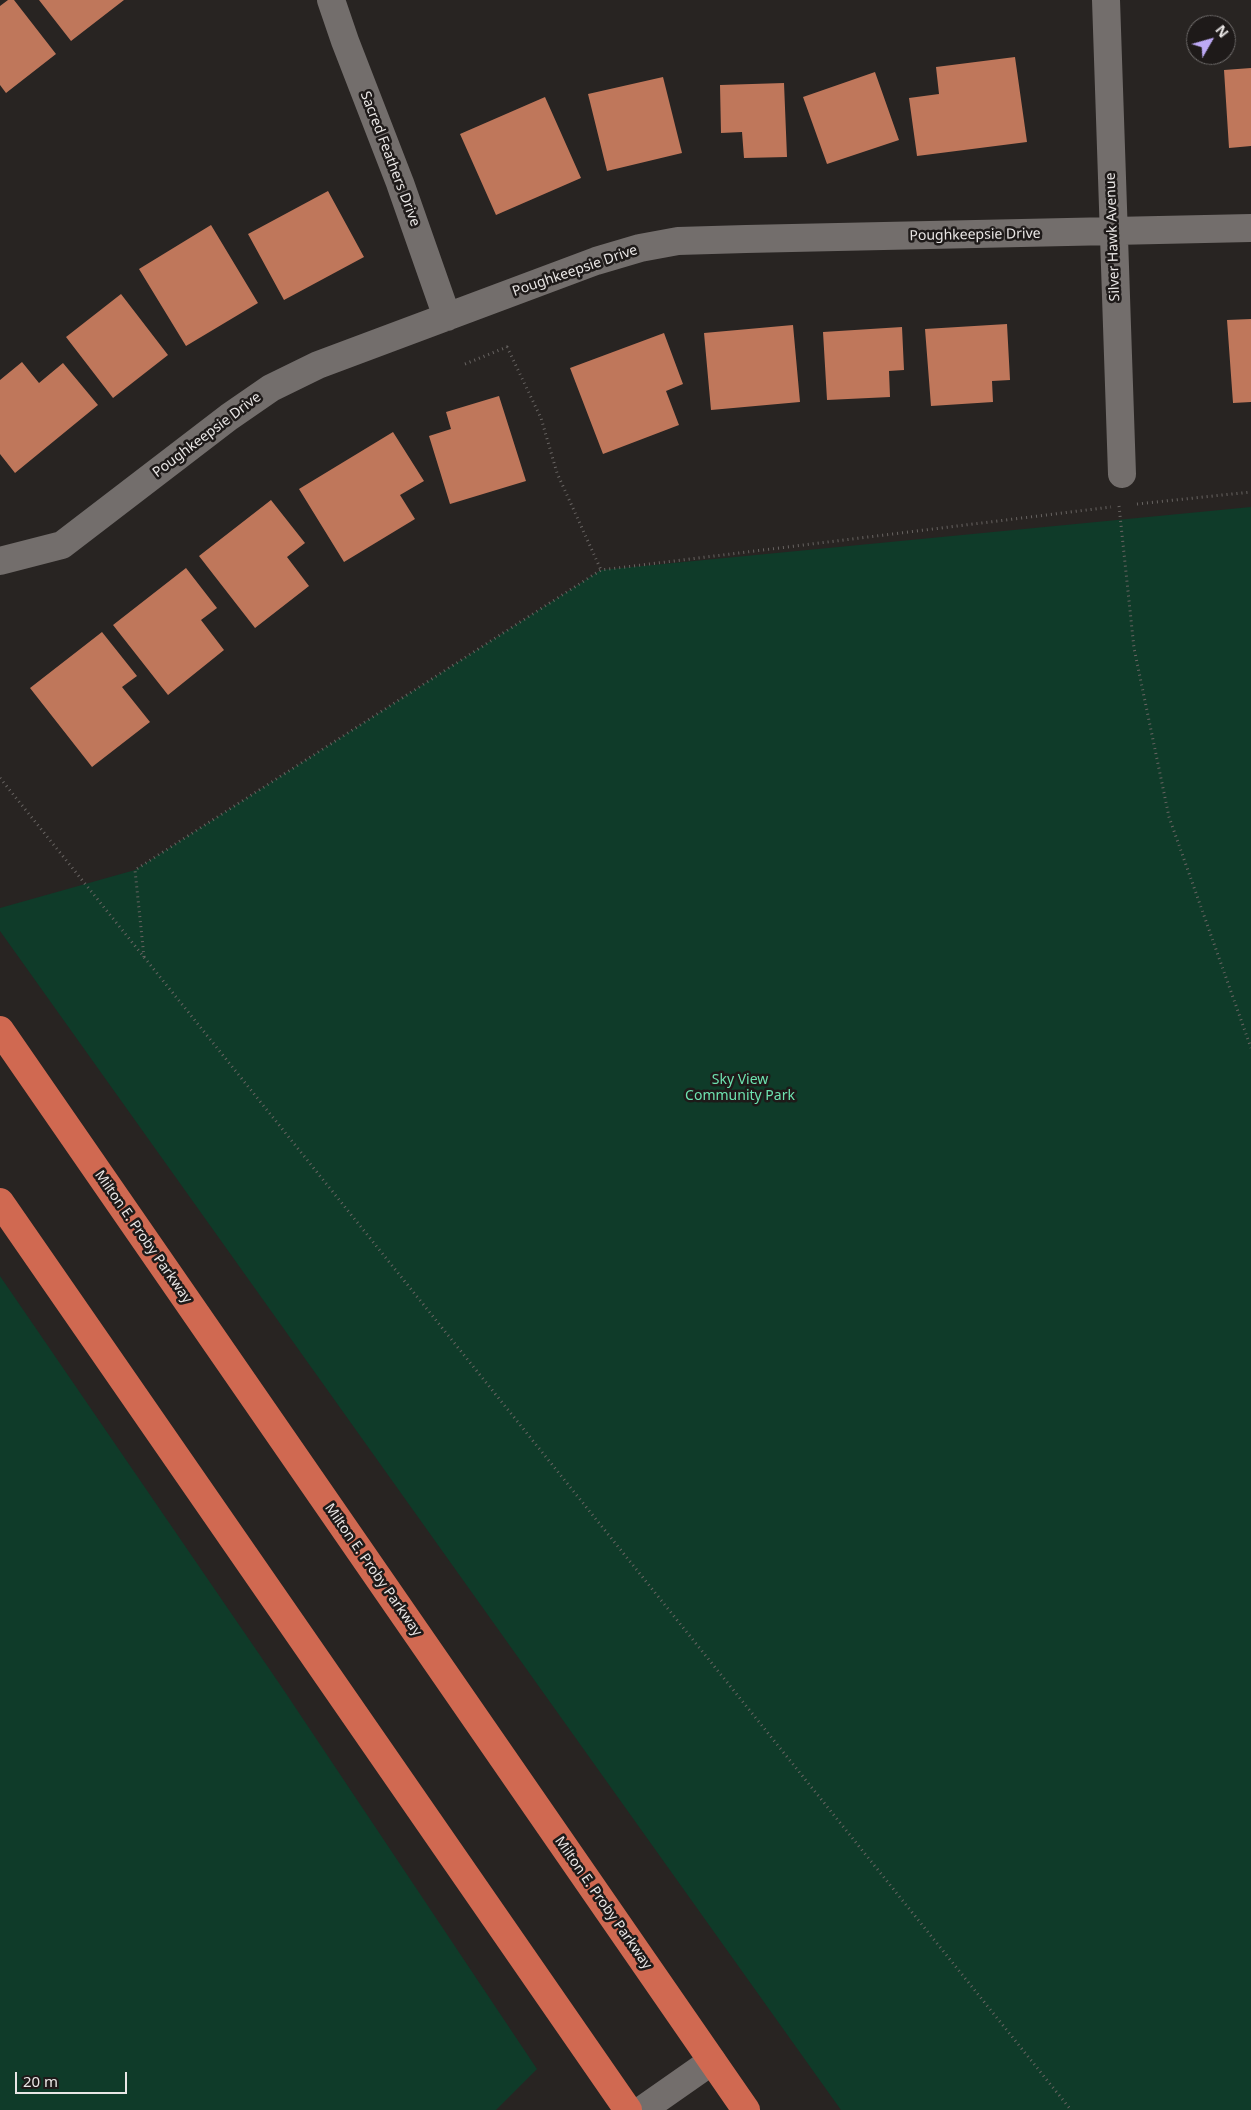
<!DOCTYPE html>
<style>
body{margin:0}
#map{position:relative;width:1251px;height:2110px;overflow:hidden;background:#282422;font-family:"Noto Sans",sans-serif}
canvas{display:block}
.north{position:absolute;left:1186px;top:15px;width:50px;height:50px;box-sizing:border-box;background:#1e1a19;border:1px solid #6f6c6b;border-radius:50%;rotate:52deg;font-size:14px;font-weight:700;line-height:20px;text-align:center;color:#e9e6e5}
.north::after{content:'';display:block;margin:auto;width:18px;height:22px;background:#bda9f5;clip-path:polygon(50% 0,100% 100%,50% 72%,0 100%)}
.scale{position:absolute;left:15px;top:2072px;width:112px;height:22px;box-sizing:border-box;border:2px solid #e9e6e5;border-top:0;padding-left:6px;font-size:15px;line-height:18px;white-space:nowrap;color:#e9e6e5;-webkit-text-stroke:4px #1e1a19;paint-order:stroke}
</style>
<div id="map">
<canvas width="1251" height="2110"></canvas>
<div class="north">N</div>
<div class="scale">20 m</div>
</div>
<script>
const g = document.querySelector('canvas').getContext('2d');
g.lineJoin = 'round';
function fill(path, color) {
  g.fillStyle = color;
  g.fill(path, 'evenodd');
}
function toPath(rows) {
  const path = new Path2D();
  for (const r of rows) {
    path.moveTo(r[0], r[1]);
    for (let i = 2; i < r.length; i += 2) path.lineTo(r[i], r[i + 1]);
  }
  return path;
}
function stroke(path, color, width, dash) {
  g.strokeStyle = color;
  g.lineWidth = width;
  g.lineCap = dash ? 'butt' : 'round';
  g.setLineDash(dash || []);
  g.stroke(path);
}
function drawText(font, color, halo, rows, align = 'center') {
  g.font = font + ' "Noto Sans",sans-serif';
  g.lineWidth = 5;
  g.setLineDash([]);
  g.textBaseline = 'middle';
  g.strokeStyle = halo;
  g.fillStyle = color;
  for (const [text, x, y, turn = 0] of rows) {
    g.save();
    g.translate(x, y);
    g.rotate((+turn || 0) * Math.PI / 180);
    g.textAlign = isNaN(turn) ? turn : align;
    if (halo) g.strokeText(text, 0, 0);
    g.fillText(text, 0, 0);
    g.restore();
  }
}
fill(toPath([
 [1251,507,1251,2110,841,2110,0,931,0,908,135,870,601,570],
 [0,1276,281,1686,537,2069,496,2110,0,2110]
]), '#0f3b29');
fill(toPath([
 [8,0,14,0,56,54,6,93,0,85,0,6],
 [39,0,124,0,71,41],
 [1015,57,1027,142,917,156,909,98,939,94,936,67],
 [1251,68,1251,146,1229,148,1224,70],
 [875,72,899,140,827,164,803,97],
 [663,77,682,153,607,171,588,94],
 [784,83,787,157,744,158,742,132,721,133,720,85],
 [545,97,581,178,496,215,460,134],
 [328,191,364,257,284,300,248,234],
 [211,225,258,303,186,346,139,269],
 [121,294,168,355,113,398,66,337],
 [1251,319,1251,402,1233,403,1227,320],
 [1007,324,1010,380,992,381,993,402,931,406,925,329],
 [793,325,800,402,711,410,704,333],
 [902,327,904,370,889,371,890,397,827,400,823,332],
 [664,333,683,384,666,391,679,425,603,454,570,368],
 [22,362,39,383,63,363,98,405,15,473,0,454,0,380],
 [499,396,526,481,450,504,429,436,451,429,446,412],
 [393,432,424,481,400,495,415,519,344,562,299,489],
 [271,500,305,543,287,557,309,586,255,628,199,556],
 [186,568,217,608,201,620,224,650,168,695,113,625],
 [102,632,137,676,122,687,150,722,92,767,30,688]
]), '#bf775b');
stroke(toPath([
 [465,364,507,347,541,418,557,473,601,570],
 [1137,504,1251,492],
 [1119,506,1134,648,1169,817,1251,1048],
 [0,778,1071,2110],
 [144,957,135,870,601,570,1111,507]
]), '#686462', 3, [1, 4]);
stroke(toPath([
 [331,0,345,41,400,183,447,317],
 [1106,0,1122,474],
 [0,561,62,545,229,417,271,388,318,365,596,261,640,248,678,241,746,239,1251,228],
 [642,2110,712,2061]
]), '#736e6c', 28);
stroke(toPath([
 [0,1030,746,2110],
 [0,1202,628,2110]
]), '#d06951', 28);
drawText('14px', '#e9e6e5', '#1e1a19', [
 ["Sacred Feathers Drive",390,159,69],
 ["Poughkeepsie Drive",975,235,-1],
 ["Silver Hawk Avenue",1113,237,-92],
 ["Poughkeepsie Drive",575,271,-19],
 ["Poughkeepsie Drive",207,435,-37],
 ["Milton E. Proby Parkway",143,1237,55],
 ["Milton E. Proby Parkway",373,1570,55],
 ["Milton E. Proby Parkway",603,1903,55]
]);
drawText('14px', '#6ee3b0', '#1e1a19', [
 ["Sky View",740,1080],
 ["Community Park",740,1096]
]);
</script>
